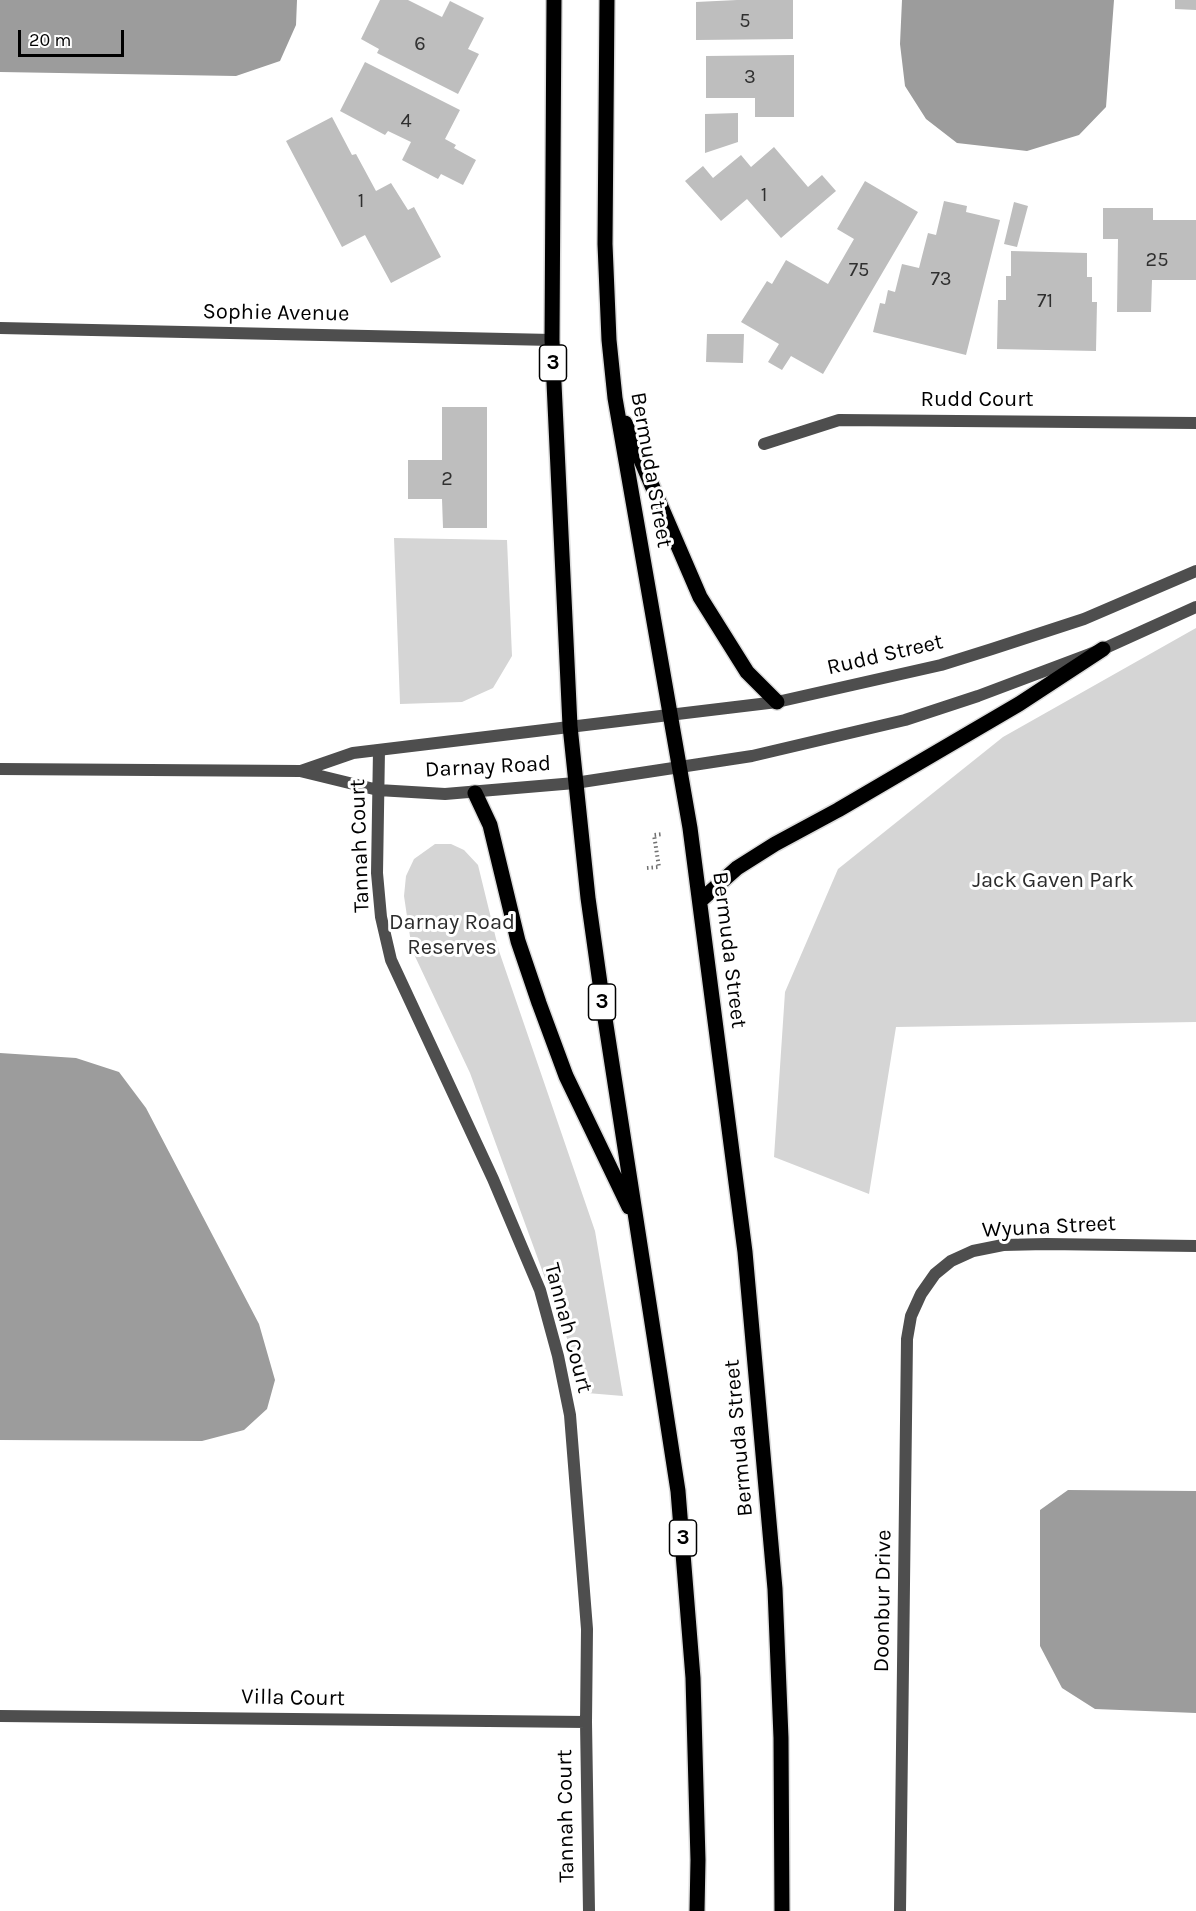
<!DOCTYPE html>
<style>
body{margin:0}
#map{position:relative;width:1196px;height:1911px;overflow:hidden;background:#fff;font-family:Karla,sans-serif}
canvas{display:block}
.scale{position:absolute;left:18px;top:30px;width:106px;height:27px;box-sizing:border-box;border:3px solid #000;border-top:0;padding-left:8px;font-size:18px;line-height:21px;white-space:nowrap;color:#000;-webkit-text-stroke:4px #fff;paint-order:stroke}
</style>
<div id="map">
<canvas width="1196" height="1911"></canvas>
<div class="scale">20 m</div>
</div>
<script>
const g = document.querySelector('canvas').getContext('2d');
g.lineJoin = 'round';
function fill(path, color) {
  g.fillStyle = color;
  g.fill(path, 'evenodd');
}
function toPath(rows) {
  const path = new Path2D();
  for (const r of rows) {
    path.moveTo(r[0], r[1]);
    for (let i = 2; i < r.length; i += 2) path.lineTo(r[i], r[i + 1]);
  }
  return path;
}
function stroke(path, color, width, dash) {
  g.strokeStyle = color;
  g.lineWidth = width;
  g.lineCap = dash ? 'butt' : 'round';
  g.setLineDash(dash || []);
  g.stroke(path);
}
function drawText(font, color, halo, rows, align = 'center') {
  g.font = font + ' Karla,sans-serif';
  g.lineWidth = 6;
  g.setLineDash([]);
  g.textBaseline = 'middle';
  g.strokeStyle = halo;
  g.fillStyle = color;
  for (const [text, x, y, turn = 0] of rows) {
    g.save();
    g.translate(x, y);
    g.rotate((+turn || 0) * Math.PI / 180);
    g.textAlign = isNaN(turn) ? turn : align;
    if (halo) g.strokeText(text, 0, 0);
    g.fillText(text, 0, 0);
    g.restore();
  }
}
fill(toPath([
 [394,538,507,540,512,656,493,688,462,702,400,704],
 [1196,628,1196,1022,896,1027,869,1194,774,1157,785,992,838,869,1003,737],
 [435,844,451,844,464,850,478,865,499,951,595,1231,623,1396,587,1393,470,1073,412,950,404,896,406,876,414,859]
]), '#d5d5d5');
fill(toPath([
 [0,0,297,0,296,25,280,61,236,76,0,72],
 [902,0,1114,0,1106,107,1079,135,1027,151,957,143,926,119,905,86,900,44],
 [0,1053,76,1058,119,1072,146,1108,259,1324,275,1380,267,1409,244,1430,202,1441,0,1440],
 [1068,1490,1196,1491,1196,1713,1095,1709,1062,1688,1040,1646,1040,1510]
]), '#9c9c9c');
fill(toPath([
 [380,0,408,0,442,17,450,1,484,18,468,49,479,54,458,94,377,53,379,49,361,39],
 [737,0,793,0,793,39,696,40,696,2],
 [1175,0,1196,0,1196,10,1175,9],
 [794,55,794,117,755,117,755,98,706,98,706,56],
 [365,62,460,110,445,139,456,145,454,148,476,160,463,185,441,174,438,179,402,160,411,142,388,131,385,135,340,111],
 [738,113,738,142,705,153,705,114],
 [332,117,352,155,356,154,376,191,391,183,408,210,414,207,441,257,391,283,365,235,342,247,286,141],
 [774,147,808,187,822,175,836,191,781,238,747,199,721,221,685,181,703,166,713,178,741,155,751,167],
 [865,181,918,212,823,374,791,356,782,370,768,362,779,344,741,322,767,281,772,284,786,260,828,284,854,239,837,229],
 [944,201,967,206,966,212,1000,220,966,355,873,332,880,303,885,304,888,290,895,292,902,264,919,268,928,233,936,235],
 [1014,202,1028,206,1017,247,1004,244],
 [1103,208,1153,208,1153,220,1196,220,1196,280,1152,280,1151,312,1117,312,1118,239,1103,239],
 [1011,251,1087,253,1087,277,1092,277,1092,302,1097,302,1096,351,997,349,998,300,1006,300,1006,276,1011,276],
 [707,334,744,334,743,363,706,362],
 [442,407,487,407,487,528,443,528,442,499,408,499,408,460,442,460]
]), '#bebebe');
const primary = toPath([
 [554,0,552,340,570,726,588,898,604,1012,678,1491,693,1678,698,1860,697,1911],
 [607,0,605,244,609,340,615,398,690,828,745,1252,775,1589,781,1738,782,1911],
 [625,423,700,597,747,672,777,702],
 [475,793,490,825,518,941,539,1003,566,1076,629,1207],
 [700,901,737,868,775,844,838,810,1019,704,1103,649]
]);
stroke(primary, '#dbdbdb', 18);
stroke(toPath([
 [647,868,659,867,654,835,663,834]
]), '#707070', 4, [1.5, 3]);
stroke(toPath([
 [0,328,552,340],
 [764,444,839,420,1196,423],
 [379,750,377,873,381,917,391,960,493,1179,540,1290,558,1356,570,1415,587,1629,586,1722,589,1911],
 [0,769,300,771,378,790,445,794,575,783,752,756,905,720,978,696,1103,649,1196,607],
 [301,771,353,753,777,702,941,665,992,649,1084,619,1196,571],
 [0,1716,586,1722],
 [900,1911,907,1339,911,1316,921,1294,935,1274,951,1261,973,1251,1003,1245,1046,1244,1196,1246]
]), '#4e4e4e', 12);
stroke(primary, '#000', 15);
drawText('20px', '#303030', null, [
 ["5",745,21],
 ["6",420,44],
 ["3",750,77],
 ["4",406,121],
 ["1",764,195],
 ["1",361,201],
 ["25",1157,260],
 ["75",859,270],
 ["73",941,279],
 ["71",1045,301],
 ["2",447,479]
]);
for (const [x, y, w] of [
 [553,363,27],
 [602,1002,27],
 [683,1538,27]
]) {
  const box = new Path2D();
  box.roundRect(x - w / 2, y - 18, w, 36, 4.5);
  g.fillStyle = '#fff';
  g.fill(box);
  stroke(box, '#000', 1.5);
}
drawText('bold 21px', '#000', null, [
 ["3",553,363],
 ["3",602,1002],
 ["3",683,1538]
]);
drawText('22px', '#000', '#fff', [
 ["Sophie Avenue",276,313,1],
 ["Rudd Court",977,400],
 ["Bermuda Street",651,470,80],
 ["Rudd Street",885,655,-13],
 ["Darnay Road",488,767,-3],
 ["Tannah Court",360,846,-92],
 ["Bermuda Street",729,950,83],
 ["Wyuna Street",1049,1227,-3],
 ["Tannah Court",568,1328,75],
 ["Bermuda Street",739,1438,-95],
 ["Doonbur Drive",883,1601,-89],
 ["Villa Court",293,1698,1],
 ["Tannah Court",566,1816,-91]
]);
drawText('22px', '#2c2c2c', '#fff', [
 ["Jack Gaven Park",1053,881],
 ["Darnay Road",452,923],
 ["Reserves",452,948]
]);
</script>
